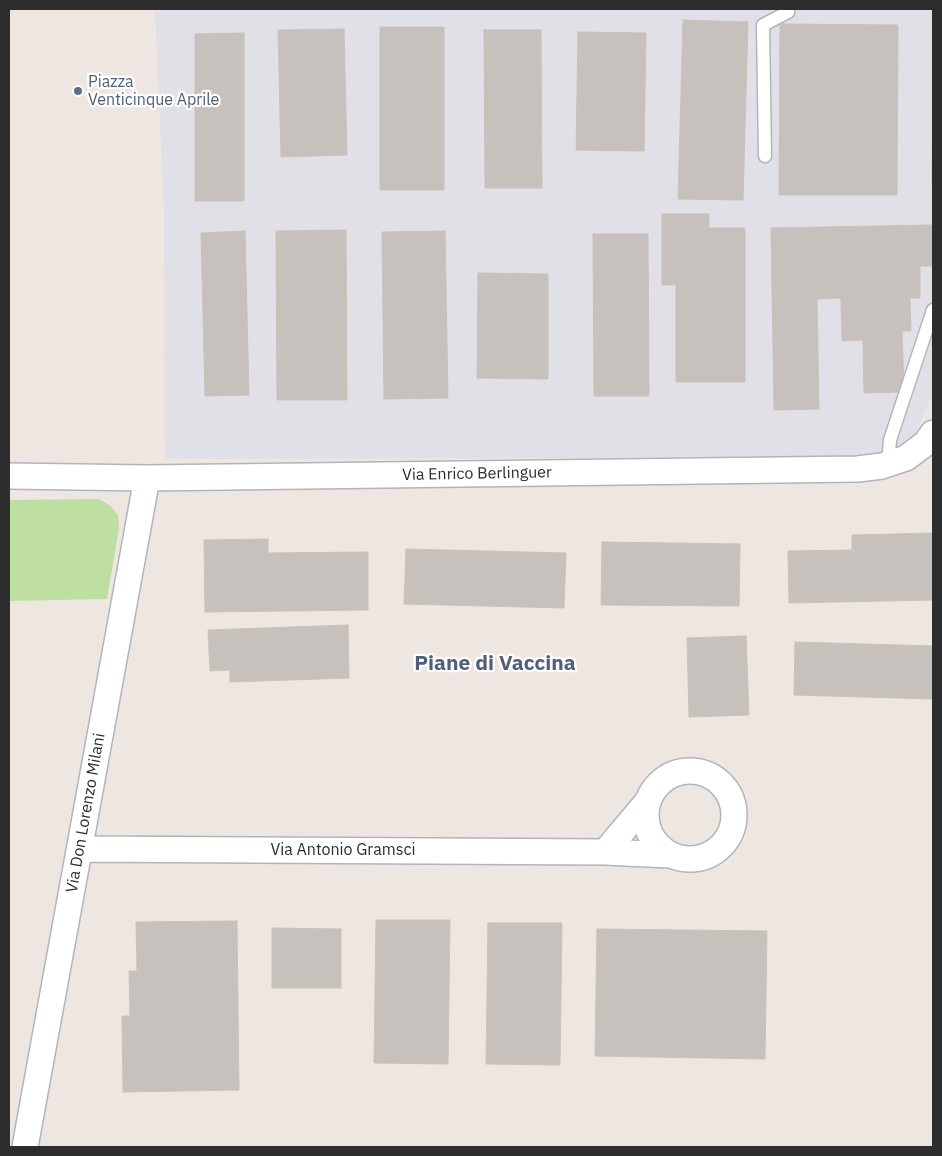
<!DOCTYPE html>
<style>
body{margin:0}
#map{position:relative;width:942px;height:1156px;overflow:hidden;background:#ede6e1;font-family:"IBM Plex Sans",sans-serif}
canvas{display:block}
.frame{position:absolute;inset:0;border:10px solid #2d2d2d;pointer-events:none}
</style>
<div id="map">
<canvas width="942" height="1156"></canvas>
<div class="frame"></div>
</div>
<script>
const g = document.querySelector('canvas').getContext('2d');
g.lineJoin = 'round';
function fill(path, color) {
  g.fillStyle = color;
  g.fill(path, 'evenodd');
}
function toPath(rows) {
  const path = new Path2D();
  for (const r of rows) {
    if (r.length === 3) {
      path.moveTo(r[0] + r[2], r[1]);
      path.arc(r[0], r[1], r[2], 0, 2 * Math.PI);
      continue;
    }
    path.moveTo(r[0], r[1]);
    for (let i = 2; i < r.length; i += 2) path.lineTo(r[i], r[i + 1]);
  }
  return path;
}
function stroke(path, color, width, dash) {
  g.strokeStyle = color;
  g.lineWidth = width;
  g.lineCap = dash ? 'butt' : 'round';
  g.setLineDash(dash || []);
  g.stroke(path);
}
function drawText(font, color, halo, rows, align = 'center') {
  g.font = font + ' "IBM Plex Sans",sans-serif';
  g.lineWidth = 4.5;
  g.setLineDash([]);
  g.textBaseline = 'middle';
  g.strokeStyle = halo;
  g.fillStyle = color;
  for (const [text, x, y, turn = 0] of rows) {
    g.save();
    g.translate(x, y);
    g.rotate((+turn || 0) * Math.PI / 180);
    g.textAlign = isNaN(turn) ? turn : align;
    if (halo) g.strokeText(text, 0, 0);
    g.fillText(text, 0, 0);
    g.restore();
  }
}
fill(toPath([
 [155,9,933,9,933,392,915,436,879,457,165,459,164,211]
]), '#e1e0e6');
fill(toPath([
 [99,499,111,506,118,515,119,528,107,599,9,601,9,500]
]), '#bfdfa2');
const building = toPath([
 [683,20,748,22,743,200,678,199,683,20],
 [780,24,898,25,897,195,779,195,780,24],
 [380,27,444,27,444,190,380,190,380,27],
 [344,29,347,155,281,157,278,30,344,29],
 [484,30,541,30,542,188,485,188,484,30],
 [578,32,646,33,644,151,576,150,578,32],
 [244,33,244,201,195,201,195,34,244,33],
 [933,65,933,184,932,184,933,65],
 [662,214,709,214,709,228,745,228,745,382,676,382,676,285,662,285,662,214],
 [932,225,933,266,920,266,920,298,910,298,911,331,902,331,904,392,864,393,863,340,842,341,841,298,817,299,819,409,774,410,771,228,932,225],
 [346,230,347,400,277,400,276,231,346,230],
 [245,231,249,395,205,396,201,233,245,231],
 [445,231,448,398,384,399,382,232,445,231],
 [593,234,648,234,649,396,594,396,593,234],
 [478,273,548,274,548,379,477,378,478,273],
 [933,533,933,600,789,603,788,551,852,550,852,535,933,533],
 [268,539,268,553,368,552,368,610,205,612,204,540,268,539],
 [602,542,740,544,739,606,601,605,602,542],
 [406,549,566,553,564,608,404,604,406,549],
 [348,625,349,678,230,682,230,670,210,671,208,630,348,625],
 [746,636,749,715,689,717,687,638,746,636],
 [795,642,933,646,933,699,794,695,795,642],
 [376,920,450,920,448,1064,374,1063,376,920],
 [237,921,239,1090,123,1092,122,1016,130,1016,129,971,137,971,136,922,237,921],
 [488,923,562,923,560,1065,486,1064,488,923],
 [272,928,341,929,341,988,272,988,272,928],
 [597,929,767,931,765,1059,595,1056,597,929]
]);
fill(building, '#c6c1bc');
stroke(building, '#c9c2ba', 1);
const lane = toPath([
 [765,156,763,25,788,12,788,9],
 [888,464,890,440,933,310]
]);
const street = toPath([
 [9,476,147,478,858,469,882,466,906,458,926,443,933,433],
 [690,815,44],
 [80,849,605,852,669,855],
 [605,852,647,802],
 [25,1147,147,478]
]);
stroke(lane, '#b1b4bc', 15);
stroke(street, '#b1b4bc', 28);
stroke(lane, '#fff', 12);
stroke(street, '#fff', 25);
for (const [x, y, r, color] of [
 [78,91,5,"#5c6f8a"]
]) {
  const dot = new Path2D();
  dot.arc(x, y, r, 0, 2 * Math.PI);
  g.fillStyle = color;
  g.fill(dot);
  stroke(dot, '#fff', 2);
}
drawText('16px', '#4e5e75', '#fff', [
 ["Piazza",88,82],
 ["Venticinque Aprile",88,100]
], 'left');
drawText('16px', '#2d2d2d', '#fff', [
 ["Via Enrico Berlinguer",477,474,-1],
 ["Via Don Lorenzo Milani",86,813,-80],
 ["Via Antonio Gramsci",343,850]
]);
drawText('bold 21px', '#505d7b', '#fff', [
 ["Piane di Vaccina",495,664]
]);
</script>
